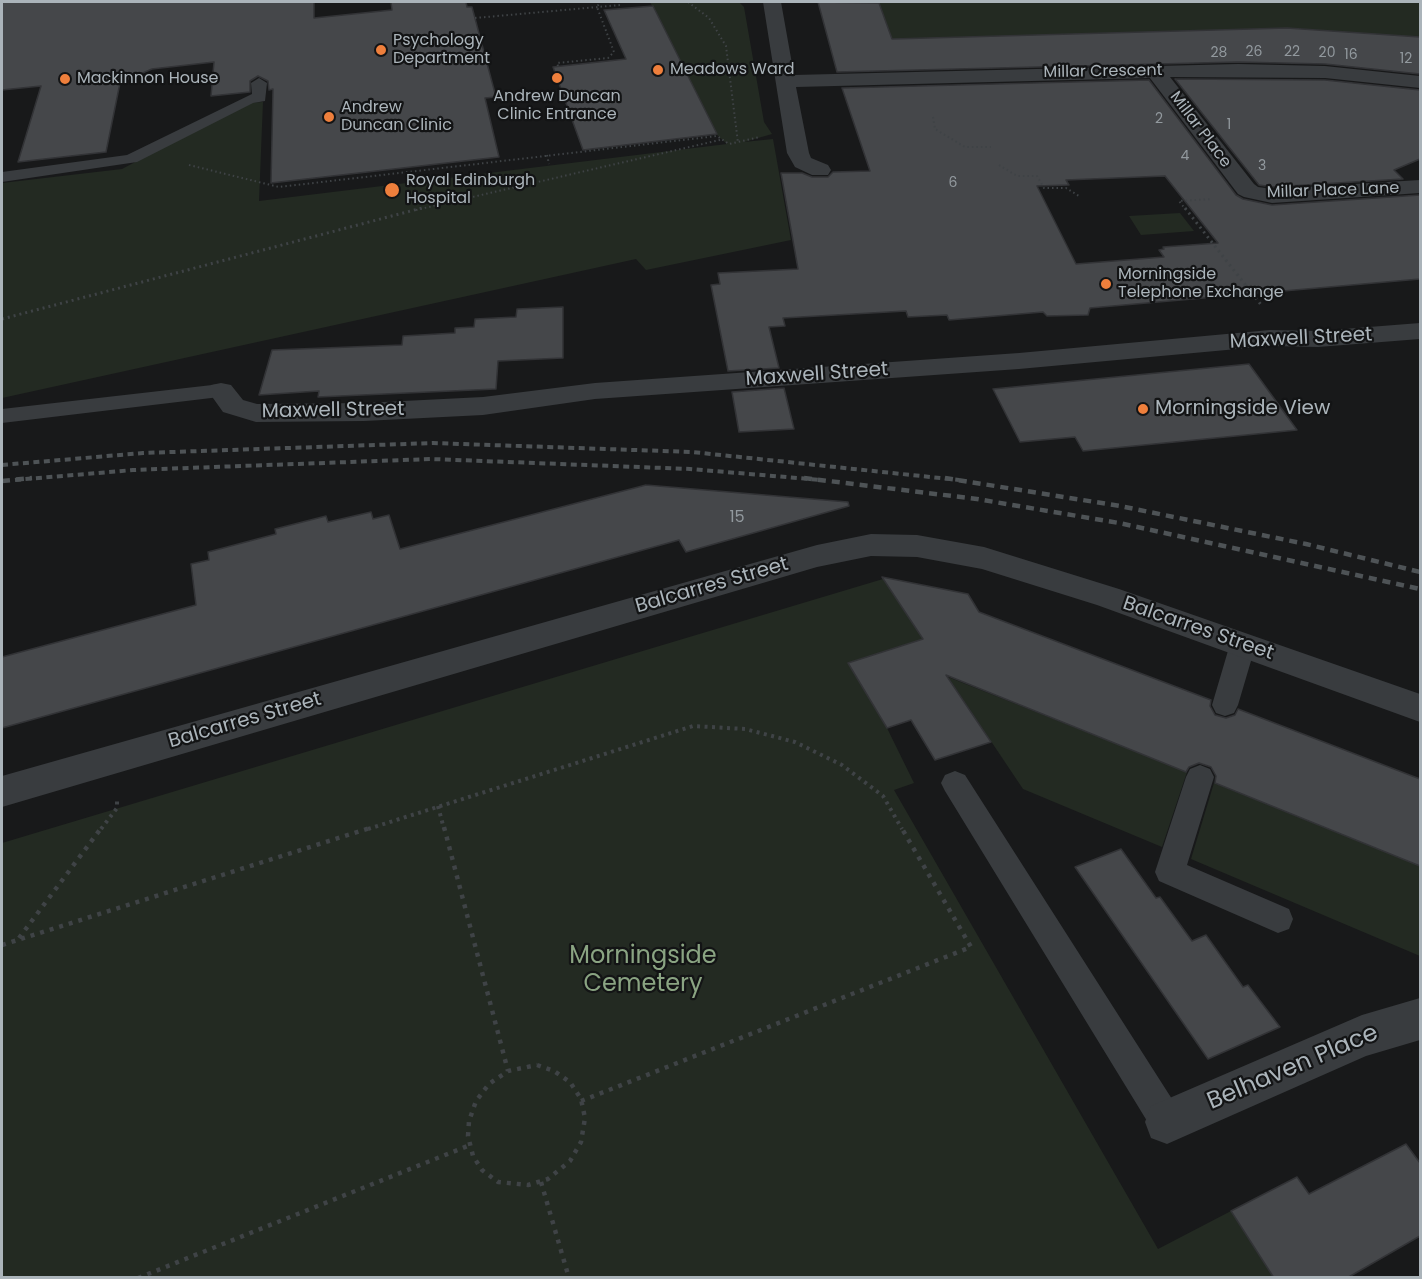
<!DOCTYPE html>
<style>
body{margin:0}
#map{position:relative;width:1422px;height:1279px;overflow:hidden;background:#18191a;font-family:Poppins,sans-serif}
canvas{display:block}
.frame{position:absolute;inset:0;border:3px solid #abb4ba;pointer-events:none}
</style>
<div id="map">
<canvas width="1422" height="1279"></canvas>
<div class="frame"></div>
</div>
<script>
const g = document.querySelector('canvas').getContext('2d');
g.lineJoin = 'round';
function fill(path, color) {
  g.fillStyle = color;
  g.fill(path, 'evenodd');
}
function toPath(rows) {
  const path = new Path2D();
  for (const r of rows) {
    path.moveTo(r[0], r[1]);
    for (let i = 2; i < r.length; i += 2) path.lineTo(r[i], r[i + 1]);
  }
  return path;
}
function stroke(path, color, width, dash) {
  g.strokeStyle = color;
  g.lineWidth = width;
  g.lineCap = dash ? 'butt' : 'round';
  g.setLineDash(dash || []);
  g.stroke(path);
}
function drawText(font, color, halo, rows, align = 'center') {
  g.font = font + ' Poppins,sans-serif';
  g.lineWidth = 4.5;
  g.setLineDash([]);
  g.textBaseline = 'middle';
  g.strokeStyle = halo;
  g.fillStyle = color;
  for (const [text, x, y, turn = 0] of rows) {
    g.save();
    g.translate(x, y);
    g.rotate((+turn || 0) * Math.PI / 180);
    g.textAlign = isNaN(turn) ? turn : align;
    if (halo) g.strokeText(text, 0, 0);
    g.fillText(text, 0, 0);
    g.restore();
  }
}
fill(toPath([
 [650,2,739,2,744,7,764,122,772,134,744,142,773,139,791,240,646,270,636,259,2,398,2,183,122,169,247,103,263,102,259,201,727,144,716,134],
 [862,2,1420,2,1420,46,1411,37,1291,28,876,42,889,31,879,3],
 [1180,213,1194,231,1141,235,1129,216],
 [883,579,923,639,848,663,887,728,914,783,894,790,1158,1249,1231,1211,1274,1277,2,1278,2,843],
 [948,677,1187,772,1162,847,1023,789],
 [1214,783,1420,866,1420,956,1191,859]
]), '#232a22');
const building = toPath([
 [2,2,314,2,314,18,392,10,391,2,466,2,467,7,472,7,496,97,485,98,499,157,271,183,273,89,269,90,268,81,258,76,250,81,250,92,211,96,214,62,152,69,120,83,106,152,18,162,41,86,2,90,2,2],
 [818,2,879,3,892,39,1287,28,1420,37,1420,74,1325,64,1238,62,837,72,818,2],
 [653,6,717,134,583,150,553,67,626,59,604,10,653,6],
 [1175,79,1325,80,1420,90,1420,159,1394,170,1403,179,1272,187,1259,185,1175,79],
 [1149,80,1236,195,1243,199,1272,205,1420,195,1420,279,1090,308,1088,315,1047,316,1043,312,949,320,947,315,908,317,906,311,783,318,785,326,769,327,779,368,728,371,711,285,720,284,718,273,798,269,781,173,802,173,812,177,828,177,833,172,870,171,842,88,1149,80],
 [1165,176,1218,243,1163,247,1164,249,1159,250,1164,257,1076,264,1037,186,1069,185,1066,180,1165,176],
 [563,307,563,358,498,361,496,389,318,397,319,391,259,395,272,350,402,345,403,336,455,333,455,328,474,327,475,319,516,317,517,309,563,307],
 [1249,364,1297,430,1083,451,1075,437,1020,442,993,389,1249,364],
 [784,388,794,429,739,432,732,392,784,388],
 [646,485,848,502,849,506,686,552,679,540,2,728,2,657,196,605,191,564,209,560,208,552,276,534,275,529,326,516,328,522,371,512,373,519,389,515,400,549,646,485],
 [882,577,968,594,979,612,1211,700,1210,706,1215,715,1226,718,1235,715,1238,709,1420,779,1420,866,1215,783,1216,776,1211,767,1199,763,1189,767,1186,772,946,675,991,742,935,760,911,720,887,728,848,663,923,639,882,577],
 [1121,849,1156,898,1160,897,1192,941,1206,935,1243,987,1248,985,1280,1027,1208,1059,1075,867,1121,849],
 [1406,1144,1420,1163,1420,1236,1347,1278,1274,1278,1231,1211,1297,1177,1309,1194,1406,1144]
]);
fill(building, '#45474a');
stroke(building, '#323336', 1.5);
stroke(toPath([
 [688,2,709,18,726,46,738,143],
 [475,18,620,5],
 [558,66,557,63,608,58,614,52,597,7,600,2],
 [933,117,935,129,965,147,991,147],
 [547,155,549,164],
 [189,165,279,187,717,136,729,144,760,137],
 [999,165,1017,176,1037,176,1044,188,1066,188,1079,196],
 [416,210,720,140],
 [1186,210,1179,201,1212,199]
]), '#3f4346', 2, [1.5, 3]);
stroke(toPath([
 [1185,208,1262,306],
 [2,319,422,208]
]), '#3f4346', 3, [2, 4]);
stroke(toPath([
 [438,806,444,829],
 [101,829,117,808,117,799],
 [368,829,693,726,745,729,795,742,842,765,883,796,902,829]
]), '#3f4346', 4, [3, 4.5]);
stroke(toPath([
 [444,827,508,1071],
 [19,938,102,827],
 [2,945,373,827],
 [537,1065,554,1071,570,1082,581,1099,585,1118,581,1142,570,1161,548,1179,528,1185,498,1182,482,1170,473,1156,468,1136,469,1121,476,1101,489,1084,508,1071,537,1065],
 [581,1101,971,947,901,827],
 [541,1182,569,1278],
 [138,1278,470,1145]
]), '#3f4346', 4.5, [4, 6]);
fill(toPath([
 [259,78,267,83,265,101,253,103,137,162,2,182,2,172,127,155,252,94,251,83,259,78],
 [221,384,228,386,231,391,228,396,2,423,2,409,221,384],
 [1243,634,1252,637,1256,644,1238,705,1234,713,1225,716,1216,713,1212,705,1230,644,1234,637,1243,634],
 [1200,765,1210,769,1214,777,1187,865,1289,909,1293,919,1289,929,1278,933,1159,881,1155,872,1186,777,1190,769,1200,765],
 [955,771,965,775,1179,1110,1184,1122,1179,1134,1167,1139,1155,1134,945,791,941,783,945,775,955,771]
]), '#393c3f');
fill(toPath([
 [763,2,781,2,794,75,1238,64,1325,66,1420,76,1420,88,1325,78,1170,77,1254,184,1258,187,1272,189,1420,180,1420,193,1272,203,1244,197,1238,194,1150,78,796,87,809,153,811,158,828,165,831,170,828,175,812,175,795,167,787,153,763,2],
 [1420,323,1420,339,1318,347,1270,346,1019,369,595,399,483,415,364,421,256,422,223,412,208,391,211,385,221,383,231,385,243,400,257,404,364,403,483,397,595,383,1019,353,1270,330,1318,331,1420,323],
 [1420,998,1420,1040,1366,1056,1167,1144,1151,1138,1145,1122,1151,1106,1362,1015,1420,998]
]), '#393c3f');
fill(toPath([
 [871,534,917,535,984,547,1119,589,1420,694,1420,722,1097,605,982,569,917,557,871,556,817,567,2,807,2,776,817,545,871,534]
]), '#393c3f');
stroke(toPath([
 [2,465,143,453,433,443,692,452,959,480],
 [15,480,133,470,431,459,690,469,822,480]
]), '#4e5356', 4, [6, 4.5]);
stroke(toPath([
 [804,478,977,499,1119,523,1420,589],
 [945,478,1120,506,1306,544,1420,572],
 [2,481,32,478]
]), '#4e5356', 4.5, [8, 6]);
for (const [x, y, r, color] of [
 [381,50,6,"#ee7f3c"],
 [658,70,6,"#ee7f3c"],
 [557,78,6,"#ee7f3c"],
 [65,79,6,"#ee7f3c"],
 [329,117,6,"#ee7f3c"],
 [392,190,8,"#ee7f3c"],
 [1106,284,6,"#ee7f3c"],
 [1143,409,6,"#ee7f3c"]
]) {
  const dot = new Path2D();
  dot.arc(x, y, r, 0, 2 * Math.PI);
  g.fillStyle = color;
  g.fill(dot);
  stroke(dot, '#131415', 2);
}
drawText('14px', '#92999e', null, [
 ["26",1254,52],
 ["22",1292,52],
 ["28",1219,53],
 ["20",1327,53],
 ["16",1351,55],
 ["12",1406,59],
 ["2",1159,119],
 ["1",1229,125],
 ["4",1185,156],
 ["3",1262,166],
 ["6",953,183]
]);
drawText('16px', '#abb4ba', '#131415', [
 ["Psychology",393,41],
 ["Department",393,59],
 ["Meadows Ward",670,70],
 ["Mackinnon House",77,79],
 ["Andrew Duncan",557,97,"center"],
 ["Clinic Entrance",557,115,"center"],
 ["Andrew",341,108],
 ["Duncan Clinic",341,126],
 ["Royal Edinburgh",406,181],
 ["Hospital",406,199],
 ["Morningside",1118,275],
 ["Telephone Exchange",1118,293]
], 'left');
drawText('16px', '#abb4ba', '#131415', [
 ["Millar Crescent",1103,72,-1],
 ["Millar Place",1200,130,53],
 ["Millar Place Lane",1333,191,-2]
]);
drawText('16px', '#92999e', null, [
 ["15",737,518]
]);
drawText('20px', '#abb4ba', '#131415', [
 ["Maxwell Street",1301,339,-3],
 ["Maxwell Street",817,375,-4],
 ["Maxwell Street",333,411,-1],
 ["Balcarres Street",712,586,-16],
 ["Balcarres Street",1198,629,19],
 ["Balcarres Street",245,721,-16]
]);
drawText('20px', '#abb4ba', '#131415', [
 ["Morningside View",1155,409]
], 'left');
drawText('24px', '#8aa482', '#131415', [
 ["Morningside",643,957],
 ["Cemetery",643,985]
]);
drawText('24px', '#abb4ba', '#131415', [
 ["Belhaven Place",1293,1068,-23]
]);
</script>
